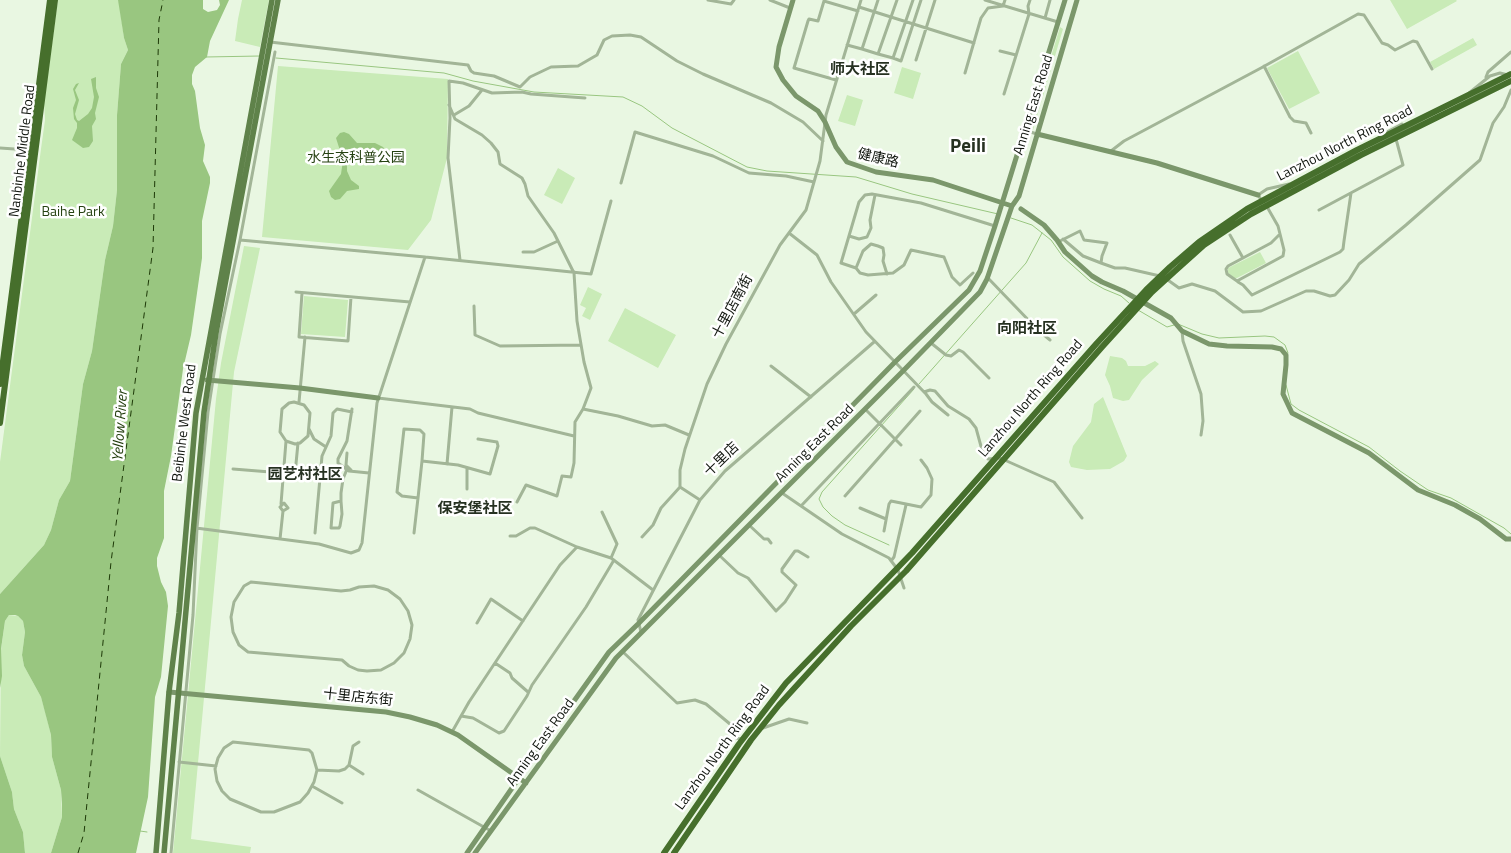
<!DOCTYPE html>
<meta charset="utf-8">
<style>
body{margin:0}
canvas{display:block;background:#e9f7e2}
</style>
<canvas width="1511" height="853"></canvas>
<script>
const g = document.querySelector('canvas').getContext('2d');
g.lineJoin = 'round';
function fill(path, color) {
  g.fillStyle = color;
  g.fill(path, 'evenodd');
}
function toPath(rows) {
  const path = new Path2D();
  for (const r of rows) {
    path.moveTo(r[0], r[1]);
    for (let i = 2; i < r.length; i += 2) path.lineTo(r[i], r[i + 1]);
  }
  return path;
}
function stroke(path, color, width, dash) {
  g.strokeStyle = color;
  g.lineWidth = width;
  g.lineCap = dash ? 'butt' : 'round';
  g.setLineDash(dash || []);
  g.stroke(path);
}
function drawText(font, color, halo, rows, align = 'center') {
  g.font = font + ' "Titillium Web","Noto Sans SC",sans-serif';
  g.lineWidth = 5;
  g.setLineDash([]);
  g.textBaseline = 'middle';
  g.strokeStyle = halo;
  g.fillStyle = color;
  for (const [text, x, y, turn = 0] of rows) {
    g.save();
    g.translate(x, y);
    g.rotate((+turn || 0) * Math.PI / 180);
    g.textAlign = isNaN(turn) ? turn : align;
    if (halo) g.strokeText(text, 0, 0);
    g.fillText(text, 0, 0);
    g.restore();
  }
}
fill(toPath([
 [58,0,118,0,119,2,124,38,128,50,121,64,117,115,117,190,113,226,105,260,92,351,83,384,70,481,59,500,51,530,44,545,0,594,0,462,41,149,45,120,44,102],
 [242,0,269,0,260,47,235,41,238,19],
 [1390,0,1456,0,1457,1,1407,29],
 [1060,27,1063,29,1033,130,1029,129],
 [1473,38,1477,45,1434,69,1430,62],
 [1298,51,1320,93,1289,109,1267,68],
 [278,66,448,79,447,158,431,220,408,250,262,237],
 [902,67,921,73,913,99,894,93],
 [847,95,863,100,855,126,838,121],
 [558,168,575,178,562,204,544,195],
 [244,246,260,248,234,372,191,839,251,847,250,853,173,853,216,399,221,363],
 [1260,252,1266,263,1237,278,1232,278,1228,273,1228,268],
 [588,287,602,294,590,320,582,316,586,308,580,305],
 [304,296,348,300,345,337,301,334],
 [625,308,676,335,658,368,608,341],
 [1110,356,1122,358,1126,361,1128,366,1145,366,1155,361,1159,364,1142,380,1129,400,1123,401,1113,398,1110,386,1105,375],
 [1103,397,1127,456,1124,461,1110,469,1087,470,1071,467,1069,462,1073,446,1091,422,1094,404],
 [9,615,18,616,23,621,25,632,22,655,24,666,41,697,45,711,51,735,52,757,61,790,62,817,51,853,25,853,23,832,14,809,12,792,0,756,1,650,5,621]
]), '#c9ebb7');
fill(toPath([
 [118,0,203,0,203,9,208,12,217,10,220,5,219,0,229,0,210,41,207,57,195,67,192,75,192,84,195,91,200,128,205,145,203,161,210,177,210,183,202,221,202,258,191,335,183,369,171,456,164,491,164,538,157,558,157,566,161,582,166,592,168,606,161,677,155,697,148,797,136,853,51,853,62,817,62,804,61,790,52,757,51,735,41,697,24,666,22,655,25,632,23,621,18,616,15,615,9,615,5,621,1,649,2,676,0,688,0,594,44,545,51,530,59,500,70,481,83,384,92,351,105,260,113,226,117,190,117,115,121,64,128,50,124,38],
 [96,77,96,88,99,97,95,113,96,119,92,126,93,141,89,147,83,148,72,140,77,128,77,123,74,119,73,108,76,100,73,89,76,84,79,83,75,90,79,100,75,114,77,120,79,121,88,114,92,108,94,97,91,79],
 [344,132,349,134,357,143,375,143,383,147,386,151,391,153,393,156,389,159,379,151,371,149,361,149,354,152,347,162,347,171,351,180,359,186,359,189,347,191,340,199,335,200,331,197,329,191,341,174,343,160,336,138,340,133],
 [0,756,12,792,14,809,23,832,25,853,0,853]
]), '#99c680');
stroke(toPath([
 [206,57,260,56],
 [276,58,444,73,473,81,534,92,623,97,642,106,672,128,747,167,767,171,856,177,912,194,998,214],
 [1011,218,1032,225,1051,240,1063,257,1090,281,1104,289,1121,296,1129,303],
 [1138,310,1167,327,1174,325],
 [1178,324,1202,334,1219,338,1265,336,1274,337,1285,345,1288,353],
 [919,384,1026,263,1042,233],
 [1286,385,1291,404,1299,410,1369,447,1400,471,1428,490,1451,498,1504,528,1511,534],
 [889,545,845,525,832,516,823,507,819,499,822,492,914,389],
 [140,831,147,832]
]), '#99c680', 1);
stroke(toPath([
 [78,853,84,833,111,562,153,248,159,20,163,0]
]), '#1d3907', 1, [6, 5]);
stroke(toPath([
 [708,0,731,4,734,0],
 [770,0,790,8],
 [878,0,862,49,878,54],
 [913,0,893,58,901,61,921,0],
 [985,0,1058,22],
 [859,7,974,43],
 [1045,18,1050,0],
 [270,42,468,65,471,71,474,73,494,76,520,87,530,77,551,67,578,66,597,55,604,40,612,36,630,35,641,37,677,61,703,74,771,103,803,122,823,141],
 [847,45,862,49],
 [1000,51,1016,55],
 [893,58,878,54,897,0],
 [916,60,935,0],
 [1264,66,1290,117,1294,121,1306,123,1311,133],
 [965,73,981,18,988,8,1003,6,1005,0],
 [1486,77,1488,72,1511,52],
 [836,80,794,68,808,21,809,19,818,21,824,1,858,11],
 [522,92,531,94,585,98],
 [1469,93,1490,76,1500,73,1508,75],
 [1004,94,1029,14,1028,6,1030,0],
 [449,105,455,119,482,135,491,143,498,152,500,164,522,178,525,184,528,196,554,233,574,273,577,321,584,362,591,388,583,409,575,422,574,463,571,477,562,476,557,496,526,485,517,502],
 [454,115,469,106,482,90],
 [1024,130,1037,134],
 [1383,134,1402,124],
 [0,148,29,150],
 [1111,151,1124,141,1261,68,1358,14,1364,15,1382,43,1388,45,1395,50,1413,41,1417,42,1432,69],
 [621,183,635,132,713,156,749,173,786,176,814,182],
 [1262,201,1258,195,1267,189,1289,184],
 [1266,205,1278,226,1284,250,1283,256,1237,281,1227,274,1226,269,1228,266,1271,243,1279,235],
 [1319,210,1403,165,1396,139],
 [789,233,817,255,831,282,866,332,926,394,932,402,948,415],
 [1230,235,1243,258],
 [849,236,859,239,867,237,871,228,870,220,875,195],
 [1063,239,1083,256,1101,263],
 [240,240,425,257,591,274,611,201],
 [1058,242,1080,231,1084,240,1107,243,1102,256,1101,263,1115,268,1125,268,1160,276],
 [523,252,534,252,558,241],
 [460,260,448,158,450,118,449,81,463,83,492,93,522,92],
 [856,268,863,251,871,244,878,246,883,248,884,255,883,261,887,274],
 [973,273,960,285,952,277,944,257,911,250,904,265,893,273,868,275,860,273,856,268,841,263,859,202,865,195,872,194,921,203,995,226],
 [987,277,1037,329,1050,340],
 [1165,278,1179,288,1192,284,1215,291,1243,312,1261,311,1306,291,1314,291,1330,296,1335,295,1349,280,1359,264,1406,225,1480,160,1493,123,1504,107,1511,90],
 [1238,282,1243,285,1252,295,1340,252,1343,249,1344,241,1351,193],
 [296,292,410,302],
 [302,293,299,337,348,341,351,297],
 [474,306,475,335,500,346,581,345],
 [854,314,876,295],
 [1182,331,1183,341,1201,394,1203,421,1201,435],
 [931,343,946,355,951,356,959,350,963,352,989,378],
 [771,366,811,397],
 [924,392,930,390,935,391,948,406,969,419,976,428,982,450,988,459,1000,458,1054,482,1082,518],
 [378,398,470,409,478,413,574,436],
 [294,402,304,405,310,413,308,436,300,443,295,444,286,441,280,432,282,409,289,403,294,402],
 [299,402,305,337],
 [352,409,347,441,338,459,338,463,349,471,369,473],
 [583,409,618,416,652,426,665,425,689,435],
 [865,409,901,445],
 [309,429,314,439,326,447],
 [347,453,346,465,351,470],
 [422,461,458,465,490,474,498,446,497,442,478,439],
 [447,464,452,407],
 [233,469,320,476],
 [295,474,298,443],
 [467,489,467,468],
 [782,493,842,534,889,558,898,570,904,588],
 [845,496,920,411],
 [700,500,680,487,680,470,685,449,707,384,726,344,780,245,806,210,820,161,826,115,861,0],
 [341,501,333,503,331,528,339,528,340,526,342,514,341,501,341,493,343,479,347,469],
 [281,504,286,441],
 [801,506,914,387],
 [860,508,886,519],
 [602,512,617,544,611,558],
 [749,525,764,539,768,539,771,543],
 [196,528,319,544,351,553,359,550,362,543,377,403,425,257],
 [884,531,889,504,891,501,921,507,931,495,932,479,927,468,921,460],
 [315,533,322,456,331,436,333,413,337,409,352,412],
 [414,533,418,498,422,461,424,434,420,430,404,429,397,492,402,496,418,498],
 [510,536,516,536,530,528,535,528,577,547,611,558,653,590],
 [642,537,653,525,661,508,680,487],
 [280,539,283,511,280,507,284,503,288,508,283,511],
 [719,555,738,573,748,578,776,611,785,602,796,585,782,572,782,569,795,551,798,551,808,557],
 [891,561,894,557,906,505],
 [251,582,341,591,350,590,359,587,374,586,388,590,400,599,408,611,412,625,410,639,404,653,394,663,381,670,367,671,358,670,349,666,342,660,248,652,239,645,233,632,231,617,234,602,244,586,251,582],
 [477,623,491,599,523,621],
 [641,632,638,620,700,500,725,471,874,342],
 [623,652,677,703,695,700,706,704,730,724,736,738,741,739],
 [495,663,510,673,512,678,528,692],
 [461,716,473,718,499,733,504,731,527,696,532,685,586,607,614,560],
 [763,728,789,719,807,723],
 [452,732,469,702,560,565,577,547],
 [233,742,309,750,312,753,317,770,314,782,308,793,300,802,274,812,261,812,230,799,222,791,217,781,215,769,218,758,224,748,233,742],
 [179,762,216,766],
 [349,765,363,774],
 [317,770,339,771,345,769,349,765,353,746,359,742],
 [312,786,342,803],
 [418,790,491,831],
 [171,853,193,615,197,528,208,412,220,334,240,240,275,52]
]), '#a2b597', 3);
stroke(toPath([
 [793,0,779,47,776,67,783,80,796,96,818,111,825,122,836,147,847,162,876,172,933,180,1012,206],
 [1037,134,1157,163,1258,195],
 [1021,209,1044,225,1057,240,1065,252,1092,276,1102,282,1123,291,1171,318,1182,331,1209,344,1227,346,1272,347,1281,349,1286,355,1286,365,1283,394,1292,413,1369,453,1418,490,1455,505,1480,519,1506,539,1511,539],
 [207,380,300,388,378,398],
 [169,692,386,712,410,717,437,725,458,735,526,783],
 [467,853,519,778,609,652,638,624,895,362,969,290,980,271,995,226,1065,0],
 [475,853,616,658,903,371,980,292,987,279,1012,206,1019,196,1077,0]
]), '#7b976b', 5);
stroke(toPath([
 [156,853,169,692,179,613,196,413,272,0],
 [164,853,204,412,216,333,278,0]
]), '#5f824a', 5.5);
stroke(toPath([
 [0,384,50,0],
 [0,423,55,0],
 [664,853,739,744,786,683,912,553,1097,343,1146,290,1170,267,1199,242,1247,209,1357,150,1511,74],
 [674,853,751,740,779,705,851,626,906,571,1102,347,1152,292,1175,271,1204,245,1251,214,1361,155,1511,81]
]), '#466f2c', 6);
drawText('14px', '#10150e', '#fff', [
 ["Anning East Road",1034,105,-73],
 ["Lanzhou North Ring Road",1345,144,-27],
 ["Nanbinhe Middle Road",23,151,-83],
 ["健康路",878,159,13],
 ["十里店南街",733,307,-62],
 ["Lanzhou North Ring Road",1031,399,-49],
 ["Beibinhe West Road",185,423,-83],
 ["Anning East Road",815,444,-45],
 ["十里店",722,460,-44],
 ["十里店东街",358,698,6],
 ["Anning East Road",541,743,-54],
 ["Lanzhou North Ring Road",723,748,-54]
]);
drawText('14px', '#264212', '#fff', [
 ["水生态科普公园",356,159],
 ["Baihe Park",73,213]
]);
drawText('bold 15px', '#263121', '#fff', [
 ["师大社区",860,70],
 ["向阳社区",1027,329],
 ["园艺村社区",305,475],
 ["保安堡社区",475,509]
]);
drawText('italic 15px', '#1d3907', '#fff', [
 ["Yellow River",121,426,-86]
]);
drawText('bold 19px', '#263121', '#fff', [
 ["Peili",968,147]
]);
</script>
